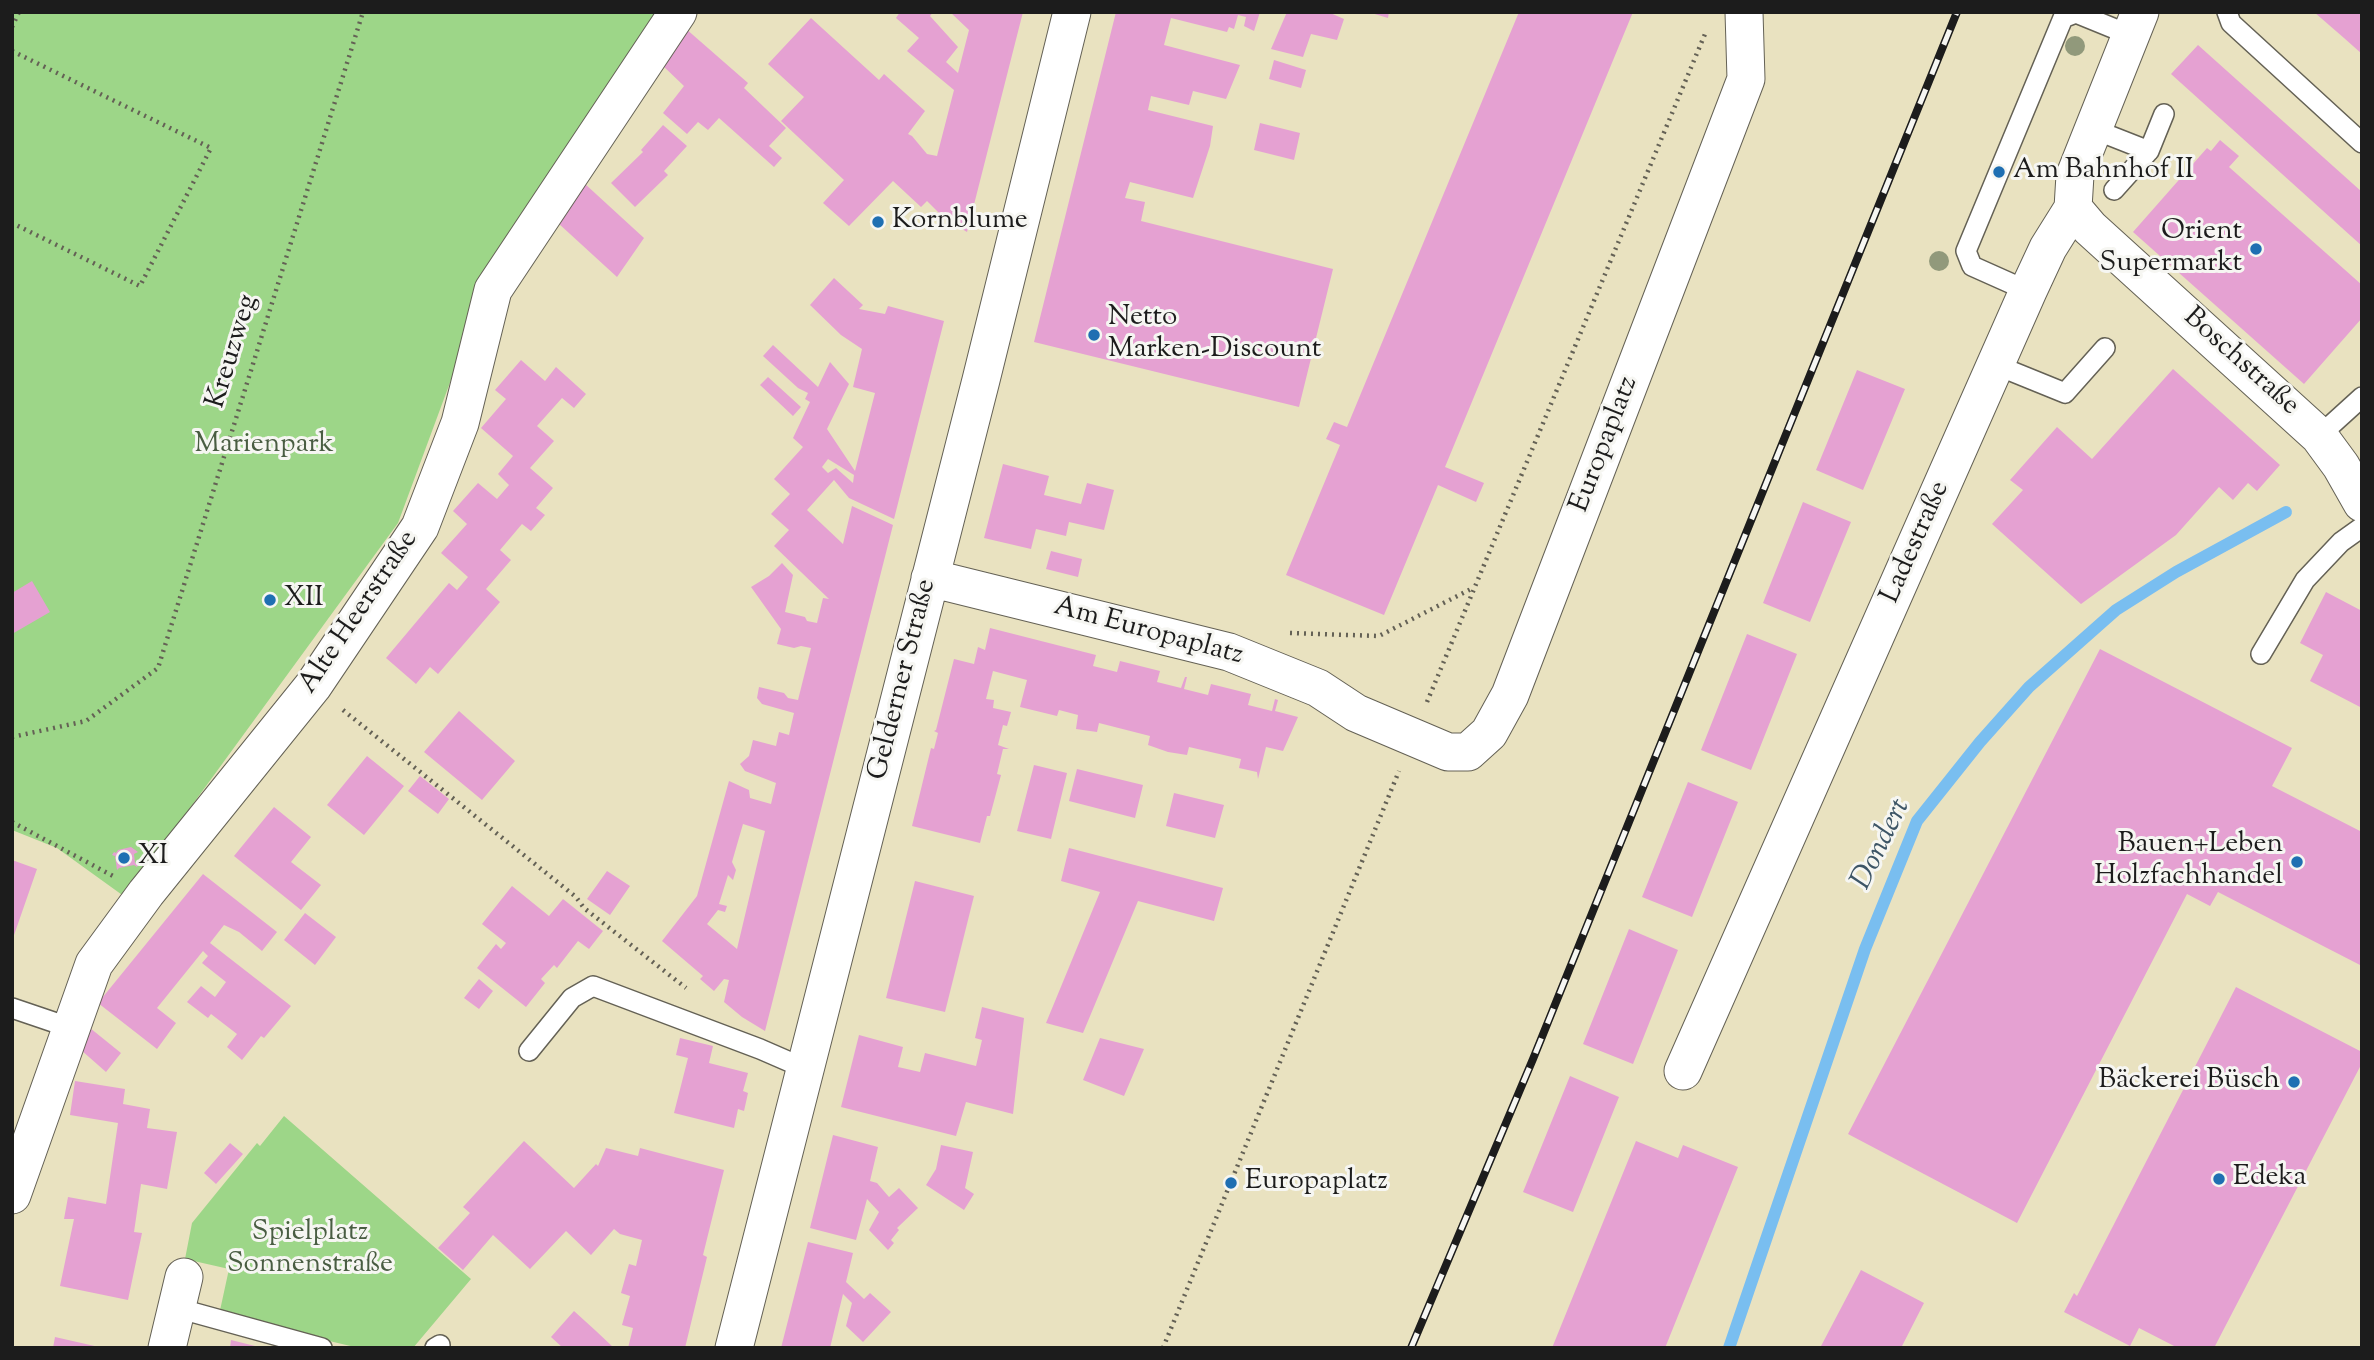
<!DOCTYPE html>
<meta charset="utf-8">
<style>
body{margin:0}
#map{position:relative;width:2374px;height:1360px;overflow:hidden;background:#e9e2c0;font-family:"Sorts Mill Goudy",serif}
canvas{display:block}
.frame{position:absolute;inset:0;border:14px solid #1c1c1c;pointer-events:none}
</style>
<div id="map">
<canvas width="2374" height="1360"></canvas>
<div class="frame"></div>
</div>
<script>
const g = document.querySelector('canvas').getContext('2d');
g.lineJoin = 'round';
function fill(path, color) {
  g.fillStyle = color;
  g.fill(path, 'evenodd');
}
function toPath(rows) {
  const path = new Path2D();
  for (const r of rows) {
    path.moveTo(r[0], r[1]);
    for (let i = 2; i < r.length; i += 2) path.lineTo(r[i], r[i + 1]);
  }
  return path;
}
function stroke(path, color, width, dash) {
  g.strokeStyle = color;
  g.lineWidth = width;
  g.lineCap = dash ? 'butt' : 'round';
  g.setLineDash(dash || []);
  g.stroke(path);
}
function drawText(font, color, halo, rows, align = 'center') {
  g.font = font + ' "Sorts Mill Goudy",serif';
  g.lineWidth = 6;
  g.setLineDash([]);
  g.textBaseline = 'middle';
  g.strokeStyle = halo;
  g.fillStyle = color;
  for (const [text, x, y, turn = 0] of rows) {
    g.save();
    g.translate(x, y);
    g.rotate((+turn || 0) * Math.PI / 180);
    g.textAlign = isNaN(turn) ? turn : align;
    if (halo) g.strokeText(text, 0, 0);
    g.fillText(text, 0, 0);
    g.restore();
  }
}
fill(toPath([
 [12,12,657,12,485,288,398,523,125,897,57,848,12,830],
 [284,1116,471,1279,413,1348,359,1348,219,1315,229,1269,185,1259,192,1223,257,1143,260,1146]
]), '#9dd688');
stroke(toPath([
 [1729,1348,1865,949,1917,821,1980,742,2029,687,2116,610,2176,572,2286,512]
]), '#79bef0', 12);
fill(toPath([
 [900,12,933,12,930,16,958,47,946,62,958,73,969,30,950,12,1023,12,967,232,944,218,927,201,921,207,893,181,849,226,823,203,844,180,781,121,804,97,768,64,811,18,879,80,884,74,925,111,908,134,912,136,927,154,937,156,954,90,907,51,919,38,896,18],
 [1116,12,1260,12,1254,31,1244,26,1246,17,1238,15,1234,29,1229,27,1227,32,1171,18,1164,45,1240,65,1226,99,1193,91,1189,105,1151,96,1148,110,1213,126,1210,146,1193,198,1130,182,1125,198,1145,202,1141,221,1333,269,1299,407,1034,342],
 [1287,12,1328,12,1344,19,1337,40,1311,34,1303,57,1271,49],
 [1368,12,1389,12,1388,18],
 [1519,12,1633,12,1445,467,1484,483,1476,502,1438,485,1384,615,1286,575,1340,445,1326,439,1334,422,1347,427],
 [2314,12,2362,12,2362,54,2344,38],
 [685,28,748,83,744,88,786,128,769,146,782,158,774,167,719,118,708,130,698,122,687,134,663,113,684,86,661,64],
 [2198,45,2362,192,2362,246,2171,74],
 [1274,60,1306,70,1301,88,1269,79],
 [1260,123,1300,133,1294,160,1254,150],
 [663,125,687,146,664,171,668,175,635,207,611,183,643,152,641,150],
 [2220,140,2239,156,2229,167,2362,285,2362,318,2304,384,2133,232,2207,148,2211,151],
 [584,183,644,238,617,277,558,223],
 [834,278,863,305,859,309,885,314,888,306,944,321,894,519,849,498,834,480,807,510,843,544,852,506,893,525,765,1031,742,1017,724,1002,729,980,724,979,714,991,700,979,703,976,662,941,697,896,729,781,749,790,750,798,771,804,776,783,745,771,740,764,749,756,753,740,776,746,779,732,789,735,794,713,762,704,757,698,759,687,784,693,788,698,798,700,811,648,801,646,794,648,777,644,781,629,751,587,769,576,782,563,793,575,785,612,805,617,807,621,817,623,823,598,829,599,774,546,789,530,771,514,790,494,774,479,803,447,793,438,810,402,805,399,808,393,798,388,763,356,773,345,818,387,830,362,849,384,827,429,855,471,875,393,853,387,862,349,841,335,810,305],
 [828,459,854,475,853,483,836,468,828,473,822,467],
 [743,824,765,831,737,949,707,924,718,910,725,912,727,906,719,904,728,875,733,880,736,870,732,862],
 [521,360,545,381,556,367,586,394,574,408,562,398,537,426,554,441,530,468,553,488,536,508,545,515,531,531,522,524,500,550,511,560,486,589,500,602,438,674,430,667,416,684,386,658,449,583,457,590,468,577,441,553,467,524,453,511,478,483,497,499,509,485,498,474,513,456,481,428,506,399,495,390],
 [2173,369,2280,465,2257,491,2248,483,2233,500,2219,487,2176,535,2081,604,1992,524,2023,490,2010,480,2057,427,2092,459],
 [1857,370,1905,389,1863,490,1816,470],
 [768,377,801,407,793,416,760,385],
 [1003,464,1049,476,1044,495,1081,504,1087,483,1114,490,1104,530,1069,522,1066,536,1036,529,1031,549,984,538],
 [1803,502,1851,522,1810,622,1763,603],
 [1051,551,1082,559,1078,577,1046,569],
 [32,581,50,612,12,634,12,593],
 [2326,592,2362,611,2362,708,2310,681,2323,655,2300,643],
 [990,628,1096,655,1093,666,1117,672,1120,661,1160,671,1157,682,1181,688,1185,677,1187,677,1184,689,1208,695,1211,684,1251,694,1248,705,1272,711,1275,699,1278,700,1275,711,1298,717,1283,751,1266,747,1258,779,1257,772,1239,768,1241,759,1189,747,1187,755,1168,752,1148,745,1150,736,1099,723,1097,732,1076,729,1078,715,1059,710,1057,716,1020,707,1027,680,993,671,986,699,994,700,993,708,1011,712,1007,726,1003,725,998,745,1009,749,1003,749,997,774,1001,775,990,816,987,816,980,843,912,826,931,748,934,749,938,733,934,731,936,730,954,659,974,664,978,647,985,650],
 [1747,634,1797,654,1751,770,1701,750],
 [2100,649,2292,748,2272,786,2362,832,2362,966,2218,892,2210,906,2187,894,2017,1223,1848,1134],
 [459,711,515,761,482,800,424,752],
 [367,756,404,786,364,835,327,805],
 [1034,765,1067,773,1051,839,1017,831],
 [1077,769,1143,785,1135,818,1069,801],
 [420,776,449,799,438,814,408,791],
 [1688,782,1738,802,1692,917,1642,897],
 [1174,793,1224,805,1215,838,1166,826],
 [274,807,311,837,291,862,321,885,301,910,234,856],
 [131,847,138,852,134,854,135,863,138,865,137,867,134,865,119,868,117,870,115,856,112,855,114,852,116,853,118,850],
 [1069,848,1223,888,1214,921,1138,901,1083,1033,1046,1023,1100,892,1061,881],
 [12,860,37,869,13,938,12,938],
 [607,871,630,886,610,915,587,899],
 [203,874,277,932,262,951,239,932,224,925,210,943,291,1006,264,1038,261,1036,242,1060,227,1047,237,1034,211,1014,208,1018,187,1002,201,986,215,997,226,982,202,963,208,956,203,951,157,1008,176,1023,157,1049,98,1003],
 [915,881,974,896,945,1012,886,998],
 [512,886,549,916,563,899,603,931,589,949,578,941,557,968,554,965,541,979,545,983,526,1007,477,968,496,944,501,949,506,943,482,924],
 [305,913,336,937,315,965,284,940],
 [1629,929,1678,950,1633,1064,1583,1044],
 [479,979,493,991,479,1009,464,998],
 [2236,987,2362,1052,2362,1063,2214,1348,2178,1348,2139,1328,2130,1346,2064,1312,2074,1293,2077,1296],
 [982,1007,1024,1018,1013,1114,966,1102,956,1136,841,1107,859,1035,903,1047,898,1067,920,1072,925,1053,976,1066,982,1040,975,1038],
 [90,1028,121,1053,106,1072,81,1050],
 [680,1038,713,1046,709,1063,748,1073,743,1091,748,1093,744,1111,738,1109,734,1128,674,1113,688,1058,676,1055],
 [1100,1038,1144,1049,1124,1096,1083,1080],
 [1570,1076,1619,1097,1573,1212,1523,1192],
 [75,1081,125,1089,123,1104,150,1109,147,1128,177,1132,167,1189,141,1184,134,1232,142,1233,128,1300,60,1286,74,1219,64,1219,68,1197,106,1204,118,1123,70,1115],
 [833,1135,878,1147,870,1181,877,1183,889,1197,899,1188,918,1208,897,1228,899,1230,891,1240,894,1243,888,1250,869,1230,879,1212,867,1199,856,1240,810,1228],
 [524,1141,574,1188,596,1164,598,1166,606,1148,638,1156,640,1148,724,1170,703,1255,707,1257,685,1348,628,1348,633,1328,622,1325,630,1296,621,1293,629,1264,636,1266,642,1240,620,1234,614,1229,591,1255,566,1231,530,1269,493,1235,463,1270,438,1248,470,1213,463,1207],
 [1636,1141,1678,1158,1683,1145,1738,1167,1665,1348,1552,1348],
 [230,1143,243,1154,216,1184,204,1173],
 [941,1145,973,1152,965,1188,974,1194,964,1210,926,1185,936,1169],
 [808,1242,853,1253,846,1282,864,1299,870,1293,891,1312,863,1342,846,1326,852,1303,843,1294,830,1348,781,1348],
 [1861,1270,1924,1303,1901,1348,1820,1348],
 [574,1311,596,1331,614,1348,563,1348,551,1337],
 [55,1337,99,1347,99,1348,53,1348],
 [231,1340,259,1347,259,1348,230,1348]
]), '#e5a1d2');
const service = toPath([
 [2227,12,2231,23,2362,143],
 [2093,129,2149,151],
 [2114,190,2149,151,2164,114],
 [2028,291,1972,266,1966,251,2063,18,2076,13,2130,35],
 [1996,365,2065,393,2105,348],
 [2319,436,2362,397],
 [2261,654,2305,580,2341,542,2362,527],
 [12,1008,71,1028],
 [529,1051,572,998,593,986,760,1049,806,1069],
 [177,1308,322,1348],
 [435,1348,440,1345]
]);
const minor = toPath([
 [2073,208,2090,228,2319,436,2341,466,2362,503],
 [930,578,1229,652,1318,688,1356,713,1448,752,1468,752,1489,733,1510,695,1746,79,1744,12],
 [1683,1071,2028,291,2048,248,2073,208,2075,175,2140,12],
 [12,1195,94,964,146,893,313,686,420,527,460,423,493,290,678,12],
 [167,1348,184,1277],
 [734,1348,981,380,1072,12]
]);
stroke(service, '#646155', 22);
stroke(minor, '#646155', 39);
stroke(toPath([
 [12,27,19,12],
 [12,51,211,148,140,286,12,223],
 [1290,633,1379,636,1473,588],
 [1427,702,1705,34],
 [343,710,576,897,584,908,686,988],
 [12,737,86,721,158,668,363,12],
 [12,822,113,876],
 [1163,1348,1399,771]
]), '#646155', 4.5, [2, 5]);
stroke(service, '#fff', 19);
stroke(minor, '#fff', 37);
const rail = toPath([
 [1411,1348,1533,1059,1957,12]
]);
stroke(rail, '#1c1c1c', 8);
stroke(rail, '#f6f6f2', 5, [16]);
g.fillStyle = '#91997b';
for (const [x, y] of [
 [2075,46],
 [1939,261]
]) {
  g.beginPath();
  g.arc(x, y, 10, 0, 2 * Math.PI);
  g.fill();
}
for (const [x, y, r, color] of [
 [1999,172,7,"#1f6fb2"],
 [878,222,7,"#1f6fb2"],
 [2256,249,7,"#1f6fb2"],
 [1094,335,7,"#1f6fb2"],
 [270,600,7,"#1f6fb2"],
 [124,858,7,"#1f6fb2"],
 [2297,862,7,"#1f6fb2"],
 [2294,1082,7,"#1f6fb2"],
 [2219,1179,7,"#1f6fb2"],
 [1231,1183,7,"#1f6fb2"]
]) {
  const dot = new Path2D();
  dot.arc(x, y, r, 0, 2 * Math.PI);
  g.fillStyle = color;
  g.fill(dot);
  stroke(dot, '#f6f6f2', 2.5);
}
drawText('28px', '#1c1c1c', '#f6f6f2', [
 ["Am Bahnhof II",2013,172],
 ["Kornblume",892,222],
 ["Orient",2242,233,"right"],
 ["Supermarkt",2242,265,"right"],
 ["Netto",1108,319],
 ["Marken-Discount",1108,351],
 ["XII",284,600],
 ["Bauen+Leben",2283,846,"right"],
 ["Holzfachhandel",2283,878,"right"],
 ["XI",138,858],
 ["Bäckerei Büsch",2280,1082,"right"],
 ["Edeka",2233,1179],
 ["Europaplatz",1245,1183]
], 'left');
drawText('28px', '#1c1c1c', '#f6f6f2', [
 ["Kreuzweg",234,352,-73],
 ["Boschstraße",2240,363,42],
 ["Europaplatz",1606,445,-69],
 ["Ladestraße",1917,543,-66],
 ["Alte Heerstraße",360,613,-56],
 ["Am Europaplatz",1148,633,15],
 ["Gelderner Straße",904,680,-76]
]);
drawText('28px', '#495d42', '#f6f6f2', [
 ["Marienpark",264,446],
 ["Spielplatz",310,1234],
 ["Sonnenstraße",310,1266]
]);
drawText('italic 30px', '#3d5566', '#f6f6f2', [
 ["Dondert",1883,845,-64]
]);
</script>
